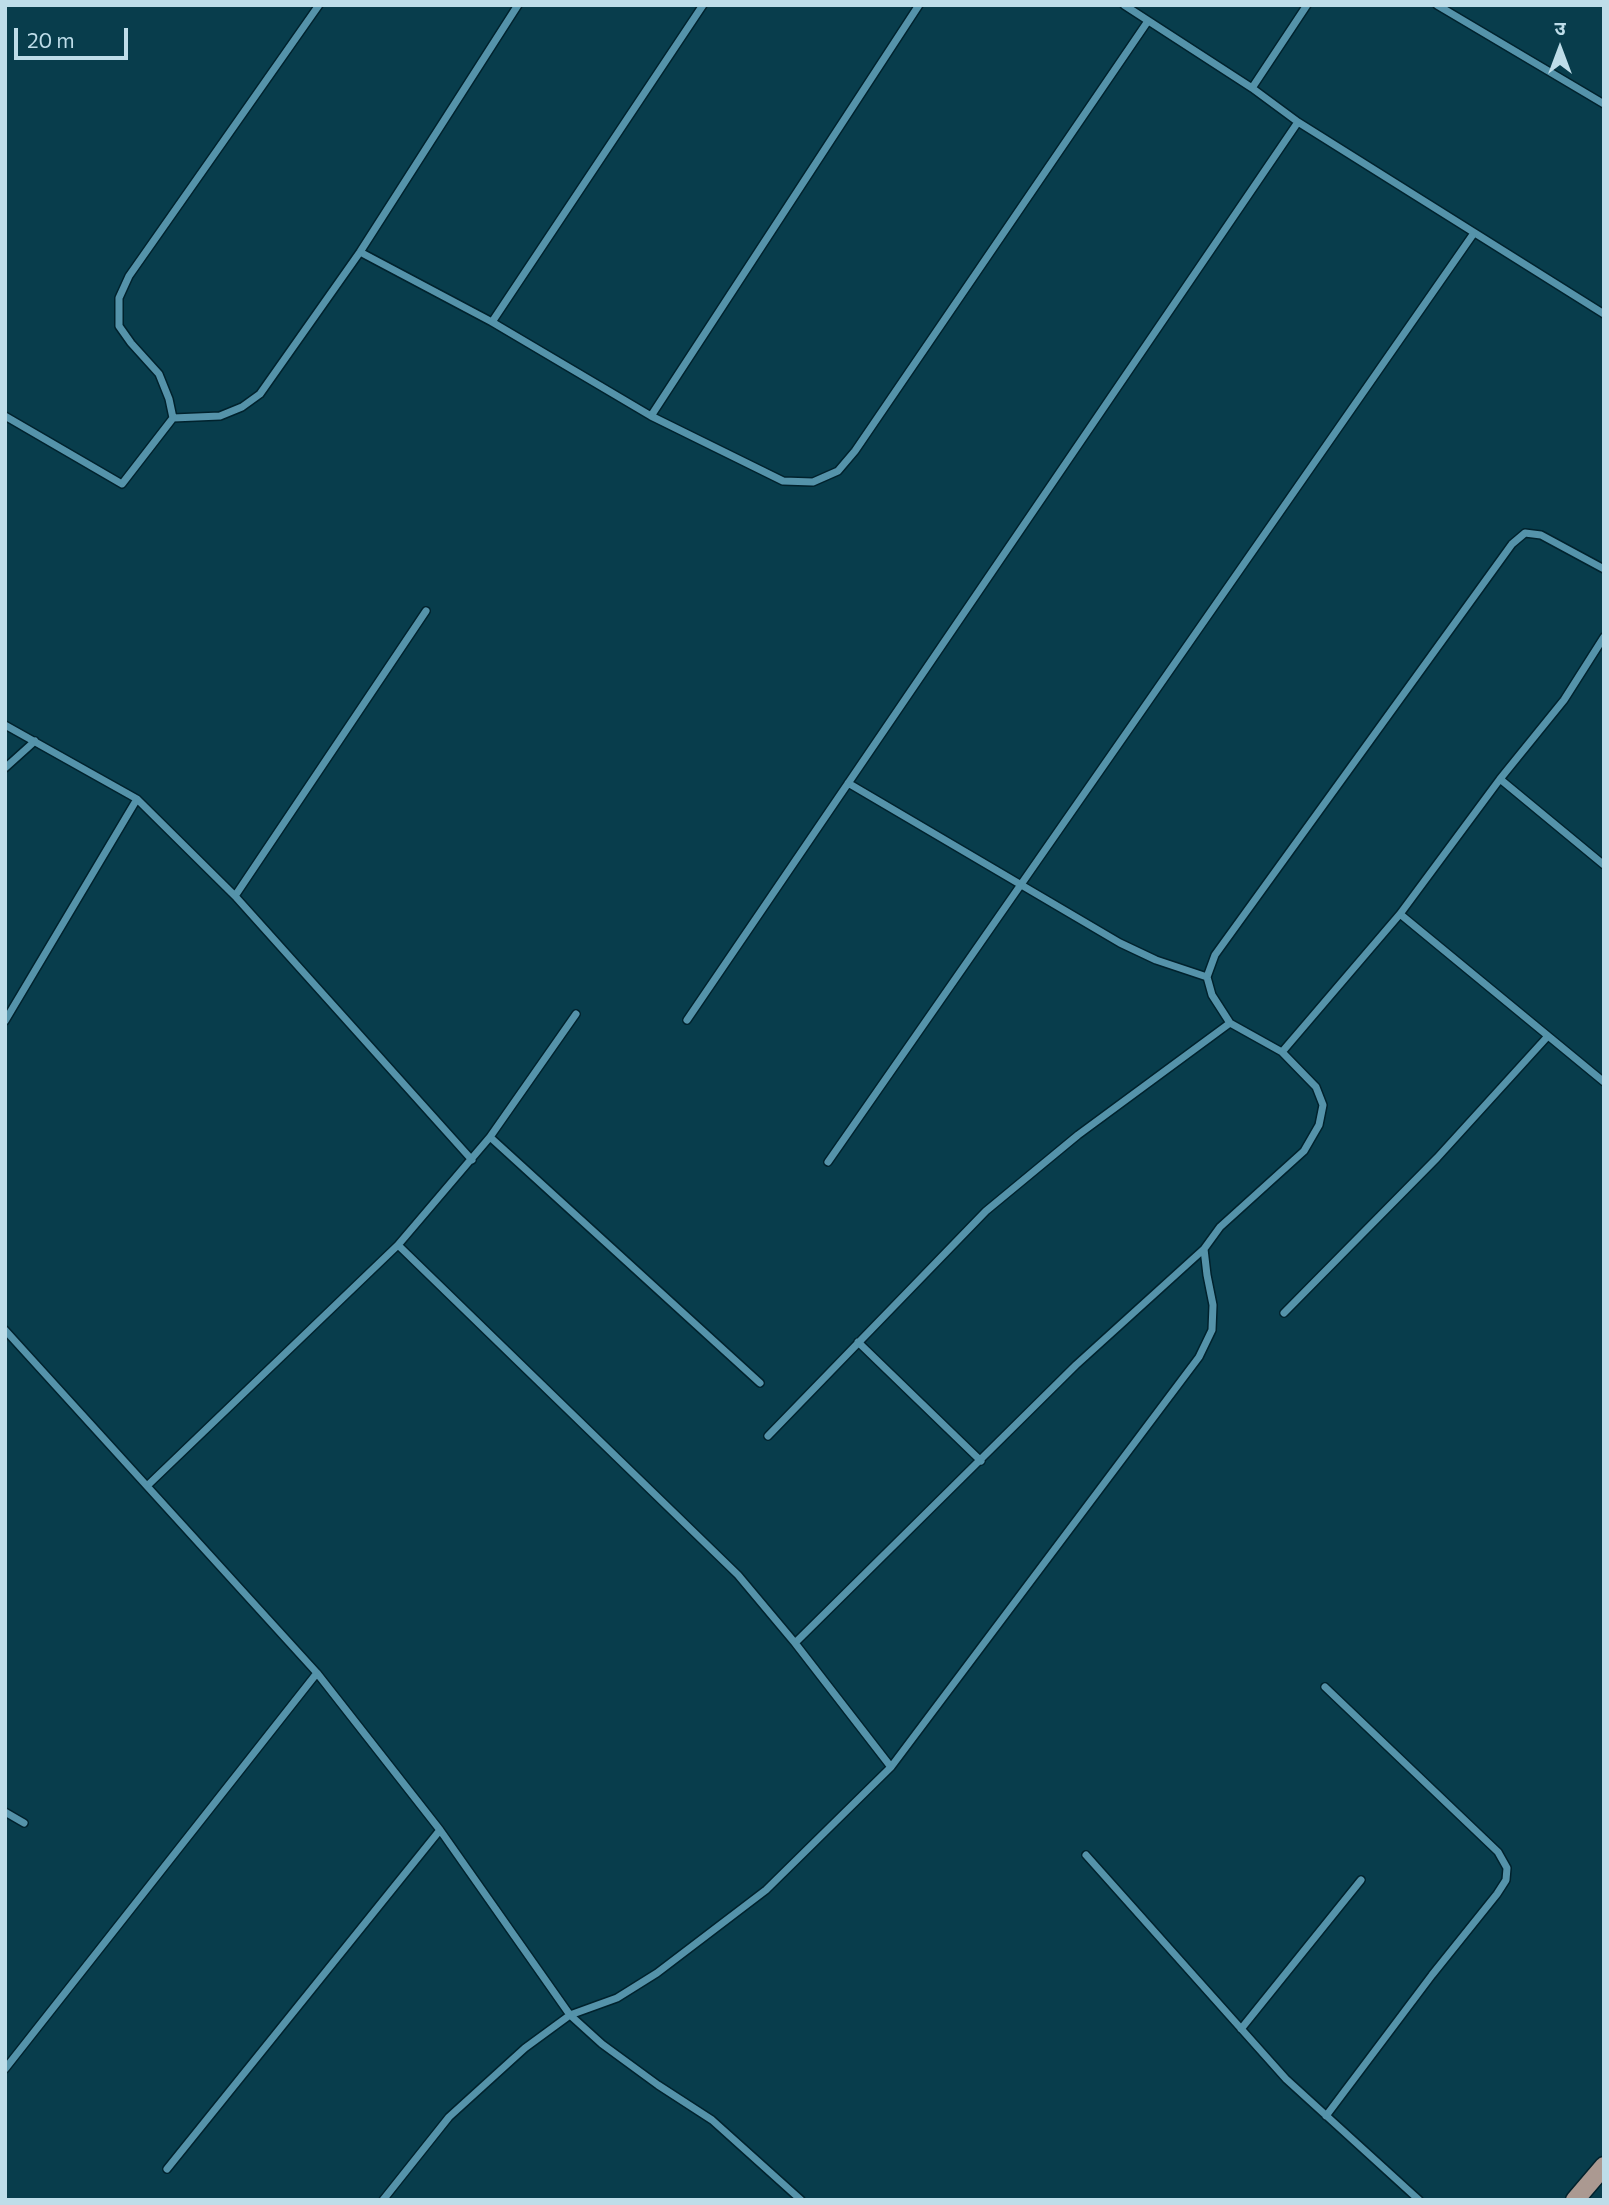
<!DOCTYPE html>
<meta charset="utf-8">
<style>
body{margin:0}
#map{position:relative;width:1609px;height:2205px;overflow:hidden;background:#083d4c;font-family:Commissioner,"Noto Sans Devanagari",sans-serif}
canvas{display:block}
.frame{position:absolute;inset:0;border:7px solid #bedde9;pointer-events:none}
.north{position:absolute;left:1525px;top:14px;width:70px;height:70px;-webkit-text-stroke:5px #083d4c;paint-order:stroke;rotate:0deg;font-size:19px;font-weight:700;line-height:28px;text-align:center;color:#bedde9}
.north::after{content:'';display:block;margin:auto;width:24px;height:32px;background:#bedde9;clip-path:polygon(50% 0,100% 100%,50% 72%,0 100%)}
.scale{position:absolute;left:14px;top:28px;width:114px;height:32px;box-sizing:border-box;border:4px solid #bedde9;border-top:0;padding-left:9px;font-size:21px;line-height:24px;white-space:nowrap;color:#bedde9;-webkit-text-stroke:5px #083d4c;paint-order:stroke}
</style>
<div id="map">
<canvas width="1609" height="2205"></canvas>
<div class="frame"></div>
<div class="north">उ</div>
<div class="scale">20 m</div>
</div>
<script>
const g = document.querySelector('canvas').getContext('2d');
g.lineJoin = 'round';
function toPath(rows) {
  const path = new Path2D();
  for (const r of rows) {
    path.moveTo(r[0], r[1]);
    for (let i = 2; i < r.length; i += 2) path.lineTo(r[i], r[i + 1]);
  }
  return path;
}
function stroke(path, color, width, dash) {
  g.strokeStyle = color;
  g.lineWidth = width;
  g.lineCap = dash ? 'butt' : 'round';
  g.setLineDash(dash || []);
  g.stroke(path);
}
const street = toPath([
 [1124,5,1252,88,1298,122,1604,314],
 [1437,5,1604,104],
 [1252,88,1307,5],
 [360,252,492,322,651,416,783,481,813,482,838,471,855,451,1148,21],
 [492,322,703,5],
 [5,416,122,484,173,418,220,416,242,407,260,394,360,252,518,5],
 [651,416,919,5],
 [173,418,169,399,159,374,131,343,119,326,119,298,129,276,319,5],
 [5,725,137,799,235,896,472,1160],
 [5,768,35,741],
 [1500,779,1604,865],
 [848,783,1120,943,1156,960,1207,977],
 [235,896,426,611],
 [1400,914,1604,1082],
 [687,1020,1298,122],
 [5,1021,137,799],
 [1282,1052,1230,1023,1212,995,1207,977,1215,955,1512,544,1525,533,1541,535,1604,569],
 [490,1137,760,1383],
 [828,1162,1474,233],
 [398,1245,738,1575,795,1643,891,1767],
 [1284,1313,1437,1158,1548,1036],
 [5,1330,317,1673,440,1830,570,2015,602,2044,658,2085,712,2120,801,2200],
 [858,1342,981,1461],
 [768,1436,986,1211,1078,1135,1230,1023],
 [147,1486,398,1245,490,1137,576,1014],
 [795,1643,1076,1365,1204,1249],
 [1325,1687,1498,1852,1507,1868,1506,1880,1497,1894,1432,1975,1326,2116],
 [5,1812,24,1823],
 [1086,1855,1286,2079,1419,2200],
 [1241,2029,1361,1880],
 [5,2069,317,1673],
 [167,2169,440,1830],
 [383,2200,449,2117,525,2048,570,2015,617,1998,657,1973,766,1890,891,1767,1199,1357,1212,1330,1213,1305,1207,1275,1204,1249,1220,1227,1304,1151,1319,1125,1323,1105,1316,1087,1282,1052,1400,914,1500,779,1564,700,1604,637]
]);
const primary = toPath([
 [1575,2200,1604,2166]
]);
stroke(street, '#00222d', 10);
stroke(primary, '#00222d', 21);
stroke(street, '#5593aa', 7);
stroke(primary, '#ab9991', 18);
</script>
